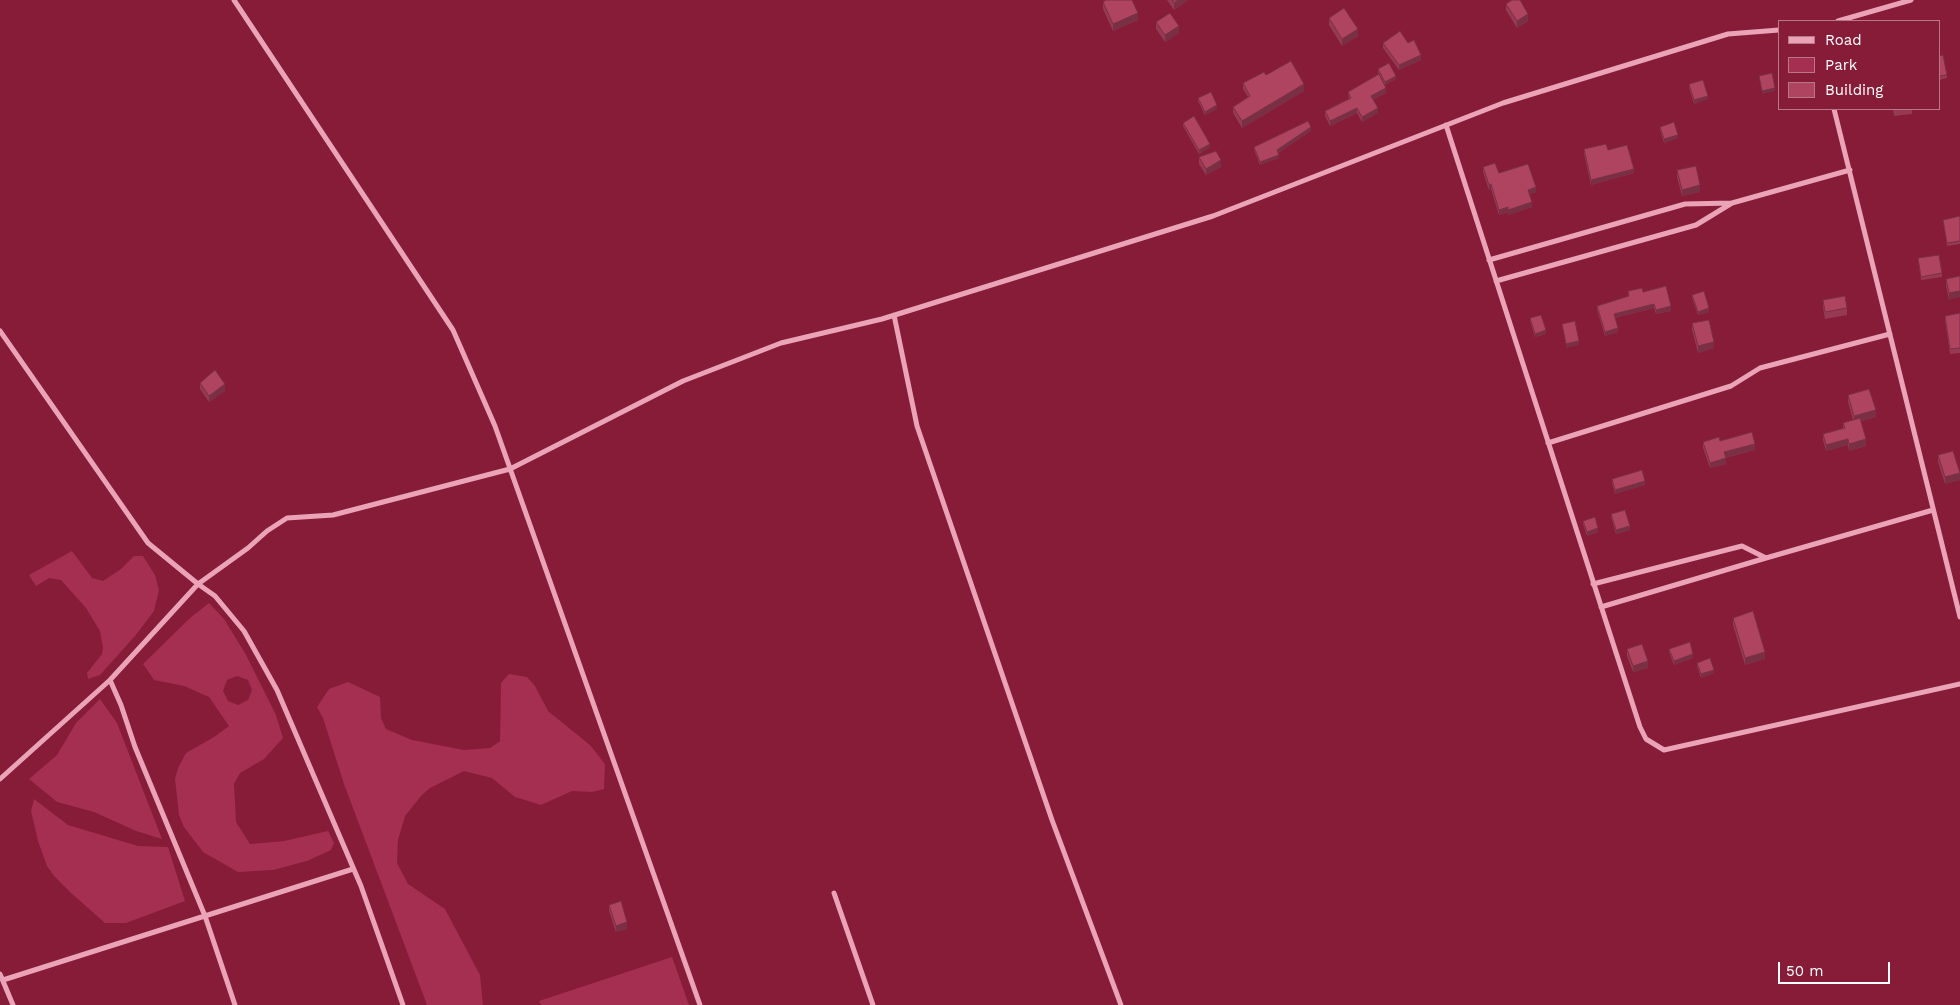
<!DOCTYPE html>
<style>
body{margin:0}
#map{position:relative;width:1960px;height:1005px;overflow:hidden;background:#861c38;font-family:"Work Sans",sans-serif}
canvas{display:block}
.legend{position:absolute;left:1778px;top:20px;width:162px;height:90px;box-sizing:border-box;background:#861c38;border:1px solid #b67788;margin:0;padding:6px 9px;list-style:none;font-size:15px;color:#fff}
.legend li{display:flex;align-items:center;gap:10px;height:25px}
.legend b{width:25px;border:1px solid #b67788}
.scale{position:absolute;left:1778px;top:962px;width:112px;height:22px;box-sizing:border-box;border:2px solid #fff;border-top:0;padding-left:6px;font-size:15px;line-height:18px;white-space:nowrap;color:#fff;-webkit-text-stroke:4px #861c38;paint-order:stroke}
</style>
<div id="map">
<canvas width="1960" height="1005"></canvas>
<ul class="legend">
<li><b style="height:6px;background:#eba3b8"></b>Road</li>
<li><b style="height:14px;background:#a42f50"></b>Park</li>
<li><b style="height:14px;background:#af4461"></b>Building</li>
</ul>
<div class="scale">50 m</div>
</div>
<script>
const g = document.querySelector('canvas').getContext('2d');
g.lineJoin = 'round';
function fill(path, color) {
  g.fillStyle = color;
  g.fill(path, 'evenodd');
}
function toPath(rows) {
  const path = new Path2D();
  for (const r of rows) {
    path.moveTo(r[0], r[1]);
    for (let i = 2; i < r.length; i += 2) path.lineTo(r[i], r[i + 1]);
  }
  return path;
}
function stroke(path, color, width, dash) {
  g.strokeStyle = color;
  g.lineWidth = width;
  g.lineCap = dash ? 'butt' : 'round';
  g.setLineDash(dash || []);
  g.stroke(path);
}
fill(toPath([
 [72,551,92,578,103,581,121,569,134,556,143,556,155,575,159,590,154,611,135,636,100,675,88,679,87,673,102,654,103,648,100,631,86,608,61,580,49,578,36,586,29,575],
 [209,603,224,619,245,653,276,715,283,738,264,759,240,773,234,784,236,822,250,844,284,841,328,831,334,843,331,850,307,861,273,870,238,872,203,852,184,827,179,815,175,779,178,768,186,753,214,737,229,726,209,697,184,686,154,680,143,664,190,618],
 [237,676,248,680,252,690,248,700,238,705,228,701,223,691,227,680],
 [509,674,527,677,535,686,548,711,590,745,605,764,604,789,592,792,572,791,541,805,515,797,492,778,464,771,430,788,421,796,405,816,398,840,397,863,408,884,445,909,480,975,483,1005,427,1005,344,784,323,718,317,707,329,689,348,682,380,697,381,718,386,729,412,740,464,750,490,748,500,741,501,683],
 [100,699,117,723,162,839,136,831,94,812,57,802,29,779,57,755,76,723],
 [34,799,68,825,138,846,168,847,185,901,126,923,105,923,71,893,54,876,47,866,38,841,31,811],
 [672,957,689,1005,541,1005,539,1001]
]), '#a42f50');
stroke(toPath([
 [234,0,453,330,495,426,700,1005],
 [1838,21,1911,0],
 [1834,109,1960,617],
 [1446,125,1640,727,1646,739,1664,750,1960,684],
 [1732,203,1850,170],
 [1489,260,1685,204,1732,203,1696,225,1496,281],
 [894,315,917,426,1052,820,1121,1005],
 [0,331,148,543,198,584,215,596,244,631,277,690,361,886,403,1005],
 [1548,443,1731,386,1760,368,1890,334],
 [1766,558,1933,510],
 [1593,584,1742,546,1766,558,1601,607],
 [110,680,121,705,135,747,205,916,235,1005],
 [0,779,110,680,198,584,248,548,267,531,287,518,333,515,510,469,683,381,781,343,882,319,1213,216,1503,103,1728,34,1779,30],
 [834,893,873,1005],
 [0,974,13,1005],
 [3,980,353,869]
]), '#eba3b8', 5);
fill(toPath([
 [1167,0,1188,0,1174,10],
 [1103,2,1138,20,1113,31,1103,9],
 [1506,4,1528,21,1517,28,1506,10],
 [1329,18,1358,36,1342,46,1329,25],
 [1156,22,1179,33,1165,42,1156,29],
 [1383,43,1408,43,1421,60,1399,70,1383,48],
 [1939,56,1947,75,1947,78,1939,80],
 [1378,69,1396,79,1385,85,1378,72],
 [1266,75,1304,91,1242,128,1233,113,1233,107,1248,97,1243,89,1243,83],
 [1689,84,1708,99,1694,104,1689,88],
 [1348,92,1386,93,1373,100,1378,113,1362,122,1357,113,1330,126,1325,116,1325,111,1349,99],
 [1198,98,1217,109,1205,115,1198,101],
 [1893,109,1912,109,1912,114,1894,116],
 [1183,123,1210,147,1199,154,1183,126],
 [1660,127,1678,138,1664,143,1660,130],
 [1311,131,1278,153,1279,158,1260,165,1254,150,1254,147],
 [1584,149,1608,150,1634,173,1591,185,1584,154],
 [1199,157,1221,167,1206,175,1199,164],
 [1483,167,1499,173,1536,192,1529,194,1532,207,1508,215,1508,212,1499,215,1491,189,1489,190,1483,172],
 [1677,170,1700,192,1682,196,1677,177],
 [1960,216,1960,244,1947,246,1943,220],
 [1918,258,1942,273,1942,277,1921,280],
 [1960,276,1949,300,1946,286,1946,279],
 [1628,291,1643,292,1671,311,1656,314,1654,308,1615,318,1618,332,1605,336,1597,310,1597,306,1628,296],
 [1692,295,1709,312,1698,315,1692,298],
 [1823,300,1847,308,1847,315,1825,319,1823,307],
 [1960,313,1960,353,1950,354,1945,321,1945,316],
 [1530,318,1546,334,1535,337,1530,321],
 [1692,323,1714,348,1698,353,1692,330],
 [200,383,225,391,209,402,200,389],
 [1848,395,1876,417,1861,421,1866,446,1849,451,1848,445,1826,451,1823,440,1823,434,1843,428,1843,423,1853,420,1848,402],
 [1720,441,1755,450,1725,458,1726,464,1710,468,1703,448,1703,442],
 [1938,455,1960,480,1945,484,1938,462],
 [1612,479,1645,485,1615,494,1612,483],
 [1611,514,1630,530,1616,534,1611,517],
 [1583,521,1598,532,1587,536,1583,524],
 [1733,618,1765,659,1745,665,1733,625],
 [1627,649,1648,668,1633,672,1627,656],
 [1669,649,1693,658,1674,665,1669,652],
 [1697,663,1714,673,1701,678,1697,666],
 [609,905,627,929,616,932,609,911]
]), '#963a53');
fill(toPath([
 [1178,0,1188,0,1174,10,1174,3],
 [1138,13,1138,20,1113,31,1113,24],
 [1528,14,1528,21,1517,28,1517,21],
 [1179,26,1179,33,1165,42,1165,35],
 [1358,29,1358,36,1342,46,1342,39],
 [1421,55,1421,60,1399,70,1399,65],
 [1396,76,1396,79,1385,85,1385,82],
 [1304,84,1304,91,1242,128,1242,121],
 [1386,88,1386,93,1371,101,1371,96],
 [1775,88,1775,91,1762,94,1762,91],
 [1708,96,1708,99,1694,104,1694,100],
 [1217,105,1217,109,1205,115,1205,112],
 [1357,108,1357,113,1330,126,1330,121],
 [1378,108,1378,113,1362,122,1362,117],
 [1311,127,1311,131,1277,154,1277,150],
 [1678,135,1678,138,1664,143,1664,139],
 [1210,144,1210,147,1199,154,1199,150],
 [1279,155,1279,158,1260,165,1260,162],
 [1221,160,1221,167,1206,175,1206,169],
 [1634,169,1634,173,1591,185,1591,180],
 [1491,184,1491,189,1489,190,1489,185],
 [1700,185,1700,192,1682,196,1682,190],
 [1536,187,1536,192,1528,195,1528,190],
 [1532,202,1532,207,1508,215,1508,210],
 [1508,207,1508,212,1499,215,1499,210],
 [1960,291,1960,297,1949,300,1949,293],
 [1654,304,1654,308,1614,318,1614,314],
 [1671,306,1671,311,1656,314,1656,310],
 [1709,308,1709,312,1698,315,1698,312],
 [1618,328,1618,332,1605,336,1605,332],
 [1546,330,1546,334,1535,337,1535,334],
 [1579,341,1579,345,1566,348,1566,344],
 [1714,342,1714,348,1698,353,1698,346],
 [225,384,225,391,209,402,209,396],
 [1876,410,1876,417,1854,423,1854,416],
 [1848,439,1848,445,1826,451,1826,445],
 [1866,439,1866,446,1849,451,1849,444],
 [1755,444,1755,450,1724,458,1724,452],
 [1726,458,1726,464,1710,468,1710,463],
 [1960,473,1960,480,1945,484,1945,477],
 [1645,481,1645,485,1615,494,1615,490],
 [1630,526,1630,530,1616,534,1616,530],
 [1598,528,1598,532,1587,536,1587,532],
 [1765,652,1765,659,1745,665,1745,658],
 [1693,654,1693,658,1674,665,1674,661],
 [1648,661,1648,668,1633,672,1633,666],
 [1714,670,1714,673,1701,678,1701,674],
 [627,922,627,929,616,932,616,926]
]), '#7a3044');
const building = toPath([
 [1106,0,1132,0,1138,13,1113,24,1103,2,1106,0],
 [1172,0,1178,0,1174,3,1172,0],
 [1512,0,1520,0,1528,14,1517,21,1506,4,1512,0],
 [1344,8,1358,29,1342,39,1329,18,1344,8],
 [1170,13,1179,26,1165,35,1156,22,1170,13],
 [1400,31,1408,43,1414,40,1421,55,1399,65,1383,43,1400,31],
 [1943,55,1947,75,1939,76,1939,56,1943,55],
 [1291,61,1304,84,1242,121,1233,107,1250,96,1243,83,1264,72,1266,75,1291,61],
 [1389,63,1396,76,1385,82,1378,69,1389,63],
 [1772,73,1775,88,1762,91,1759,76,1772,73],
 [1379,74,1386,88,1371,96,1378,108,1362,117,1357,108,1330,121,1325,111,1351,98,1348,92,1379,74],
 [1703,80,1708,96,1694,100,1689,84,1703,80],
 [1211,92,1217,105,1205,112,1198,98,1211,92],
 [1194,116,1210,144,1199,150,1183,123,1194,116],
 [1308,121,1311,127,1277,150,1279,155,1260,162,1254,147,1308,121],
 [1674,122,1678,135,1664,139,1660,127,1674,122],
 [1606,144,1608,150,1627,145,1634,169,1591,180,1584,149,1606,144],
 [1216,151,1221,160,1206,169,1199,157,1216,151],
 [1495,163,1499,173,1528,164,1536,187,1528,190,1532,202,1508,210,1508,207,1499,210,1491,184,1489,185,1483,167,1495,163],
 [1696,166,1700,185,1682,190,1677,170,1696,166],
 [1960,216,1960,241,1947,243,1943,220,1960,216],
 [1939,255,1942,273,1921,277,1918,258,1939,255],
 [1960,276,1960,291,1949,293,1946,279,1960,276],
 [1666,286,1671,306,1656,310,1654,304,1614,314,1618,328,1605,332,1597,306,1629,296,1628,291,1642,288,1643,292,1666,286],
 [1704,291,1709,308,1698,312,1692,295,1704,291],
 [1845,296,1847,308,1825,312,1823,300,1845,296],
 [1960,313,1960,348,1950,349,1945,316,1960,313],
 [1541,315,1546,330,1535,334,1530,318,1541,315],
 [1709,320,1714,342,1698,346,1692,323,1709,320],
 [1575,321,1579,341,1566,344,1562,324,1575,321],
 [215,370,225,384,209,396,200,383,215,370],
 [1869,389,1876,410,1854,416,1848,395,1869,389],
 [1860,418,1866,439,1849,444,1848,439,1826,445,1823,434,1845,428,1843,423,1860,418],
 [1752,432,1755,444,1724,452,1726,458,1710,463,1703,442,1719,437,1720,441,1752,432],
 [1953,451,1960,473,1945,477,1938,455,1953,451],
 [1642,470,1645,481,1615,490,1612,479,1642,470],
 [1625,510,1630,526,1616,530,1611,514,1625,510],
 [1595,517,1598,528,1587,532,1583,521,1595,517],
 [1753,611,1765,652,1745,658,1733,618,1753,611],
 [1690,642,1693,654,1674,661,1669,649,1690,642],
 [1642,644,1648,661,1633,666,1627,649,1642,644],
 [1710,658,1714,670,1701,674,1697,663,1710,658],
 [621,901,627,922,616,926,609,905,621,901]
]);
fill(building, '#af4461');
stroke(building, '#7a3044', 1);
</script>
